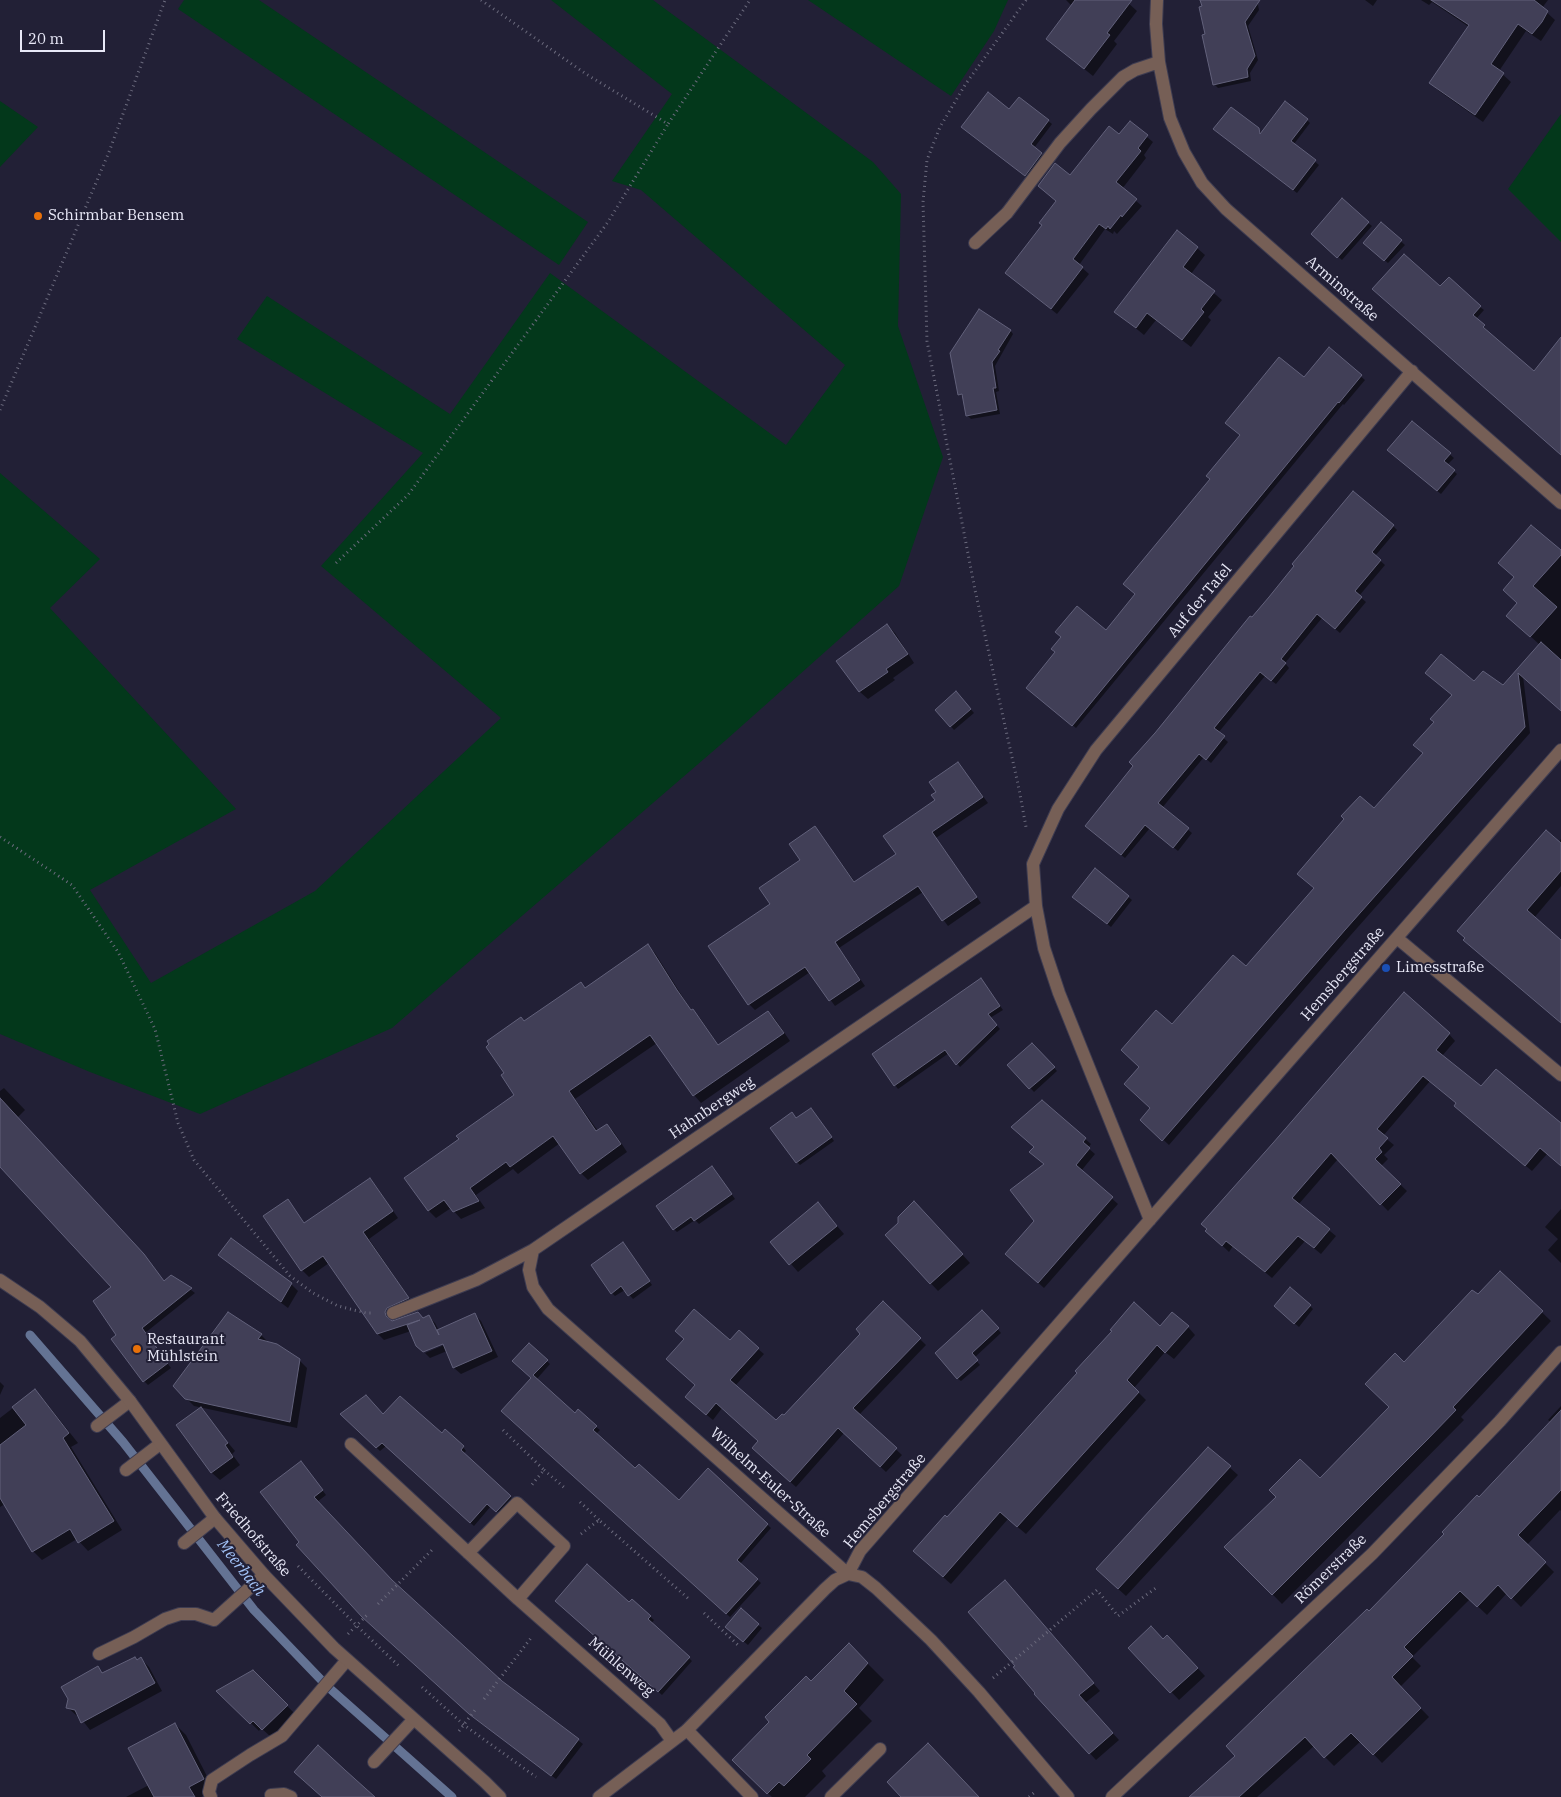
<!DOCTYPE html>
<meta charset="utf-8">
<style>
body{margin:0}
#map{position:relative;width:1561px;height:1797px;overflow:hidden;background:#222036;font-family:"IBM Plex Serif",serif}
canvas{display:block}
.scale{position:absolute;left:20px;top:30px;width:85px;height:22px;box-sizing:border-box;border:2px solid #e8e8f7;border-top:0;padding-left:6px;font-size:15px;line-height:18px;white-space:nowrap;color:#e8e8f7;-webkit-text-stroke:4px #222036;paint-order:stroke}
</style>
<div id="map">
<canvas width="1561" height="1797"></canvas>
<div class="scale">20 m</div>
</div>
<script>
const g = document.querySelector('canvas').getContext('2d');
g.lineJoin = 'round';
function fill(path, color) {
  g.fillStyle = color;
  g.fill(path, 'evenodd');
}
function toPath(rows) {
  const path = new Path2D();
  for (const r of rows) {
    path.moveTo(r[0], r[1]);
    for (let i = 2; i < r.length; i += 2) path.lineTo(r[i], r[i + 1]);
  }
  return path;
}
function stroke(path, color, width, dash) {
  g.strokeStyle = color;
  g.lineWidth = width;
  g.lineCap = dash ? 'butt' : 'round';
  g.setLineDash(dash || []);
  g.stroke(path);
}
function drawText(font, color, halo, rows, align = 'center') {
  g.font = font + ' "IBM Plex Serif",serif';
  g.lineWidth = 4;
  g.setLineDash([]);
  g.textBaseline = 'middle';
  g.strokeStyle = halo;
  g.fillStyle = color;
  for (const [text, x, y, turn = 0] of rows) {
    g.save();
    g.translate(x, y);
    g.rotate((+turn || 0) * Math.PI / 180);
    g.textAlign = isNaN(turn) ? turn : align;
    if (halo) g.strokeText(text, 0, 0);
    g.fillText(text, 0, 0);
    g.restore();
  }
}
fill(toPath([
 [184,0,259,0,588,222,559,265,178,9],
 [551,0,653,0,873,162,901,194,898,326,943,457,899,586,726,740,392,1028,200,1114,90,1072,0,1034,0,473,100,559,50,608,236,809,90,890,151,983,315,891,501,718,321,566,423,453,237,339,267,296,450,414,550,273,786,445,845,365,641,190,612,181,672,94],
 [808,0,1008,0,994,31,951,96],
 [0,101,38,127,0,167],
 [1561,114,1561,242,1508,189]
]), '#03381b');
fill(toPath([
 [1066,0,1125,0,1137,11,1114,41,1117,44,1093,76,1047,39,1072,6],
 [1202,0,1257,0,1259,10,1248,26,1258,60,1250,73,1251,81,1218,88,1214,84],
 [1365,0,1377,0,1373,6],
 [1421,0,1548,0,1542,8,1555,20,1541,41,1526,31,1499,71,1511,82,1483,122,1439,91,1431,83,1469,27,1432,2,1429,5],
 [1019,98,1052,124,1034,148,1045,157,1029,179,966,130,1010,111],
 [1307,120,1310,123,1294,144,1319,165,1297,193,1219,133,1258,129,1262,133],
 [1130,123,1153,142,1144,155,1146,158,1122,189,1142,206,1117,234,1114,231,1113,234,1105,229,1079,265,1089,274,1057,314,1006,273,1044,225,1071,177,1120,136],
 [1368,223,1372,226,1342,260,1312,234],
 [1381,224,1405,245,1388,263,1368,246],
 [1197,248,1205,255,1191,274,1222,300,1208,317,1211,320,1191,347,1156,320,1144,335,1116,312],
 [1440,288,1480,307,1484,310,1476,319,1487,330,1486,331,1534,373,1561,340,1561,454],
 [1010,330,1013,334,995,366,999,391,996,392,1000,414,971,419,967,415,964,397,959,394],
 [1329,349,1365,380,1344,405,1343,404,1076,728,1031,691,1106,632],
 [1412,422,1454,458,1447,465,1457,474,1441,494,1392,454],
 [1393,526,1397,530,1375,556,1385,565,1359,596,1366,602,1340,633,1322,618,1285,663,1289,668,1276,684,1265,676,1218,733,1228,742,1211,763,1204,757,1162,808,1192,833,1178,851,1150,828,1125,858,1090,830,1252,619],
 [1561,552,1561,710,1523,676,1530,733,1350,936,1169,1145,1142,1120,1152,1109,1173,1026,1246,968,1315,889,1304,879,1374,810,1424,753,1474,683,1503,687,1540,645,1508,616],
 [887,625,895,633,914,663,893,678,895,680,868,699,860,692,838,661],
 [960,697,974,713,954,730,937,710],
 [958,763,988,803,936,838,981,903,948,926,923,892,839,948,865,986,835,1006,810,972,755,1010,749,1004,771,905,802,861,815,827,855,882,897,854,936,800,938,792],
 [1561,839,1561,886,1534,918,1561,942,1561,1023,1472,947],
 [1095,870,1132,900,1111,927,1077,900],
 [648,946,655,953,684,999,692,1011,700,1018,719,1046,768,1012,775,1019,790,1041,701,1103,694,1095,657,1043,575,1099,598,1131,607,1125,614,1132,627,1152,588,1180,581,1173,560,1143,518,1174,513,1169,476,1195,485,1208,461,1219,451,1208,436,1218,429,1211,406,1179,461,1139,516,1095,506,1073,521,1018,525,1022,586,989],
 [984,984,1003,1010,990,1018,1000,1029,960,1067,949,1053,898,1089,895,1085],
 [1449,1034,1455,1041,1442,1056,1482,1088,1561,1125,1561,1165,1547,1154,1532,1171,1462,1113,1455,1106,1457,1104,1430,1081,1383,1136,1394,1145,1384,1155,1388,1159,1381,1166,1407,1191,1388,1211,1338,1159,1298,1205,1336,1236,1321,1254,1305,1241,1272,1278,1233,1246,1229,1252,1207,1231],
 [1032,1044,1057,1071,1034,1092,1009,1065],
 [4,1088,25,1110,17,1118,164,1282,172,1276,195,1293,145,1333,171,1368,148,1385,144,1381,118,1335,113,1287,0,1165,0,1091],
 [1042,1102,1091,1144,1088,1148,1095,1154,1081,1171,1118,1204,1044,1288,1013,1260,1036,1221,1045,1165,1035,1147],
 [814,1113,834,1141,800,1165,797,1162,797,1119],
 [715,1171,735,1199,699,1224,695,1220,677,1232,674,1229],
 [370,1180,376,1186,398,1218,369,1239,414,1305,393,1314,391,1319,391,1323,424,1319,429,1317,435,1323,439,1331,475,1315,481,1321,498,1357,461,1374,454,1368,447,1351,430,1358,425,1353,449,1343,411,1331,384,1340,378,1334,329,1263,309,1277,302,1270,265,1216,287,1201,305,1224],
 [818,1204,844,1234,798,1272,772,1242],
 [1561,1209,1561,1263,1548,1250,1558,1239,1545,1227],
 [922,1210,970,1263,938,1291,886,1235],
 [626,1248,652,1285,633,1299,625,1290,615,1296,612,1293],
 [220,1255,291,1284,298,1291,288,1308,227,1262],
 [1500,1272,1551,1321,1461,1417,1464,1420,1282,1604,1226,1547,1320,1480,1390,1407,1404,1363,1478,1296],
 [883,1303,926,1345,859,1415,902,1455,886,1472,844,1433,796,1487,759,1454,759,1441,722,1408,713,1420,692,1403,730,1342,758,1349,764,1354,735,1386,776,1422,784,1417,862,1334],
 [1310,1306,1313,1309,1299,1327,1279,1310],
 [982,1311,1001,1333,974,1358,980,1365,961,1381,957,1378],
 [1161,1327,1188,1327,1195,1335,1174,1359,1165,1352,1134,1388,1146,1400,1026,1534,1008,1519,951,1584,922,1559,947,1518,1114,1331],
 [261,1335,269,1343,299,1360,307,1368,297,1428,194,1406,186,1398],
 [529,1344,550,1364,536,1380,575,1414,578,1411,596,1427,600,1430,596,1434,635,1470,679,1502,708,1470,771,1528,740,1564,761,1583,730,1617,503,1411,532,1378],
 [0,1382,4,1386,0,1395],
 [35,1391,44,1400,78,1443,71,1447,122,1530,88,1551,77,1539,42,1560,33,1551,5,1504,0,1507,0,1418],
 [1561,1406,1561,1511,1560,1510,1527,1545,1554,1572,1521,1607,1507,1593,1487,1615,1470,1599,1412,1657,1421,1666,1400,1687,1429,1717,1382,1763,1361,1741,1334,1766,1314,1746,1257,1797,1191,1797,1237,1756,1369,1613,1479,1499,1551,1422,1548,1420],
 [200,1409,235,1451,232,1454,240,1465,220,1480,212,1473,177,1426],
 [341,1414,383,1416,442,1435,463,1447,466,1451,463,1454,514,1500,501,1515,491,1506,474,1526,386,1446,380,1451],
 [1208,1448,1238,1475,1126,1596,1105,1577],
 [304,1466,326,1495,317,1502,393,1583,502,1682,583,1744,556,1779,475,1718,367,1621,300,1542],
 [1012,1589,1100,1691,1085,1703,1119,1740,1096,1760,1036,1694,1017,1666],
 [632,1601,654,1620,651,1624,692,1661,662,1695,560,1604,630,1604],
 [758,1625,762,1628,748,1645,730,1630],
 [1163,1640,1175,1644,1205,1676,1179,1700,1130,1648],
 [849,1645,884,1680,859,1708,872,1721,822,1771,826,1776,805,1797,772,1797,734,1760],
 [141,1659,149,1667,162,1691,90,1730,79,1716,76,1715,68,1708,98,1668,104,1674],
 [253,1671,295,1714,271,1737,261,1728,259,1731,218,1691],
 [175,1724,186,1735,214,1790,201,1797,126,1797,149,1785]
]), '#0007');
stroke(toPath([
 [30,1335,123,1442,254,1610,327,1686,452,1797]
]), '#647394', 9);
const building = toPath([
 [1075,0,1132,0,1107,33,1110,35,1084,69,1046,39,1075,0],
 [1200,0,1260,0,1245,22,1255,56,1247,69,1248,77,1213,85,1202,35,1205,34,1199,7,1202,6,1200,0],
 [1431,0,1534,0,1548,11,1542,22,1532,34,1518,24,1491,64,1504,73,1475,115,1429,83,1469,25,1431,0],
 [988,92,1009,109,1019,97,1049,120,1031,144,1042,153,1025,176,961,127,988,92],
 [1285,101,1308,119,1291,141,1316,160,1293,190,1213,129,1231,107,1259,128,1260,134,1285,101],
 [1130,121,1148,135,1138,148,1141,151,1116,182,1137,199,1122,217,1121,215,1110,229,1108,226,1106,229,1099,224,1073,259,1083,267,1051,309,1005,273,1042,225,1039,223,1056,201,1038,186,1055,163,1070,175,1109,126,1119,134,1130,121],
 [1342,198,1369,222,1337,258,1311,234,1342,198],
 [1381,222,1402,240,1384,261,1363,243,1381,222],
 [1177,230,1198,247,1183,267,1215,291,1201,309,1204,312,1182,340,1147,313,1136,328,1114,312,1177,230],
 [1404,254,1440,286,1449,277,1481,306,1473,315,1485,325,1483,327,1534,371,1561,337,1561,455,1372,289,1404,254],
 [979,309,1011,330,998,350,1000,351,992,362,996,388,993,388,997,410,966,416,962,394,958,395,950,353,979,309],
 [1329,347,1362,375,1339,403,1338,402,1072,726,1026,688,1055,652,1051,649,1061,637,1055,632,1077,606,1106,630,1135,594,1123,584,1210,479,1206,476,1240,435,1225,423,1279,357,1304,377,1329,347],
 [1412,421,1451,453,1444,461,1455,470,1437,491,1387,450,1412,421],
 [1353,491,1394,525,1372,552,1381,560,1355,591,1362,597,1335,629,1317,614,1281,659,1286,663,1271,681,1260,672,1214,728,1225,736,1206,760,1199,754,1158,803,1189,828,1173,848,1145,825,1121,855,1085,826,1133,766,1129,762,1155,733,1250,616,1252,617,1269,597,1294,566,1292,564,1353,491],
 [1531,525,1561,550,1561,555,1533,586,1557,607,1530,637,1506,616,1517,603,1503,590,1514,577,1498,563,1531,525],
 [887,624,908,654,886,669,888,672,859,692,836,661,887,624],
 [1541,642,1561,660,1561,711,1518,673,1525,727,1345,930,1162,1141,1140,1120,1150,1108,1124,1084,1139,1067,1121,1050,1156,1010,1172,1024,1233,955,1246,966,1314,888,1297,874,1344,819,1341,816,1360,796,1374,808,1423,753,1413,745,1434,722,1430,719,1452,695,1425,673,1441,654,1474,681,1483,671,1503,685,1541,642],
 [956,691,971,709,950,727,935,710,956,691],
 [958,762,983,797,932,832,977,897,942,921,918,886,835,942,860,980,829,1001,805,967,748,1005,708,946,770,904,759,888,800,860,789,844,815,826,854,882,896,854,883,836,935,800,931,795,936,792,929,782,958,762],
 [1546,830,1561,843,1561,871,1527,910,1561,940,1561,1023,1463,940,1465,938,1457,931,1546,830],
 [1095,868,1129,896,1107,924,1072,897,1095,868],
 [648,944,677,990,691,1010,693,1009,718,1045,768,1011,784,1033,693,1096,650,1035,569,1091,596,1131,607,1124,621,1144,580,1174,553,1136,510,1167,506,1162,470,1188,479,1201,453,1212,444,1200,428,1211,404,1178,459,1139,456,1136,514,1095,501,1075,504,1073,486,1047,489,1044,487,1041,521,1017,524,1021,581,982,585,988,648,944],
 [981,978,1000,1006,988,1014,997,1025,956,1065,945,1050,894,1086,872,1054,981,978],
 [1404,992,1450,1033,1436,1050,1481,1086,1496,1069,1561,1123,1561,1166,1540,1148,1525,1166,1454,1106,1456,1103,1423,1076,1377,1129,1388,1138,1379,1148,1382,1152,1375,1159,1401,1184,1380,1205,1331,1153,1292,1198,1330,1229,1314,1248,1298,1236,1265,1272,1226,1241,1222,1246,1205,1231,1207,1229,1201,1224,1273,1143,1404,992],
 [1032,1043,1055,1067,1029,1089,1007,1065,1032,1043],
 [0,1098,144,1254,164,1281,171,1275,192,1288,142,1328,168,1363,143,1382,111,1339,116,1335,93,1301,111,1287,0,1167,0,1098],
 [1042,1100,1086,1138,1083,1142,1090,1148,1076,1165,1113,1197,1038,1283,1005,1254,1034,1221,1010,1190,1044,1164,1029,1152,1034,1147,1011,1127,1042,1100],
 [811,1108,832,1137,796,1163,770,1128,792,1112,796,1118,811,1108],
 [712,1166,732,1194,694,1221,691,1217,673,1230,656,1206,712,1166],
 [370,1178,393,1211,363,1232,409,1298,387,1308,385,1312,386,1316,392,1321,418,1312,423,1318,429,1315,439,1335,437,1330,475,1313,492,1351,453,1368,443,1344,423,1352,416,1346,407,1325,420,1320,377,1334,323,1256,301,1271,263,1216,288,1199,304,1223,370,1178],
 [914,1201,963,1254,930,1284,885,1235,898,1223,898,1217,914,1201],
 [818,1202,837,1226,789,1265,770,1242,818,1202],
 [231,1238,292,1283,281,1302,218,1255,231,1238],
 [623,1242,650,1281,628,1296,621,1286,611,1294,591,1265,623,1242],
 [1500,1271,1543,1311,1453,1407,1456,1410,1426,1441,1272,1595,1224,1547,1276,1497,1269,1490,1300,1459,1320,1478,1389,1407,1365,1384,1395,1353,1404,1362,1472,1290,1478,1294,1500,1271],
 [1290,1287,1311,1305,1294,1324,1274,1306,1290,1287],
 [883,1301,921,1338,853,1408,897,1448,880,1467,838,1428,790,1482,752,1448,758,1441,716,1403,706,1415,685,1397,695,1385,666,1359,684,1339,675,1331,694,1309,730,1340,739,1330,759,1348,730,1380,776,1420,782,1414,784,1415,860,1334,856,1329,883,1301],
 [1134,1302,1160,1326,1172,1312,1189,1326,1165,1353,1157,1345,1127,1380,1139,1392,1017,1527,1000,1512,943,1577,913,1551,945,1515,947,1517,1077,1373,1075,1371,1112,1331,1110,1330,1134,1302],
 [982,1310,999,1328,972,1353,978,1360,957,1379,935,1353,982,1310],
 [228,1312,262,1334,258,1339,277,1344,300,1359,290,1422,185,1399,173,1386,228,1312],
 [529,1343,548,1360,533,1375,575,1413,578,1409,597,1426,593,1430,635,1468,639,1464,679,1500,708,1468,768,1524,737,1560,758,1579,726,1614,501,1411,531,1378,512,1361,529,1343],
 [35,1389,69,1433,63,1438,114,1521,78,1543,70,1529,32,1552,0,1498,0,1445,26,1425,12,1407,35,1389],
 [366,1395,383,1414,400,1396,442,1433,445,1429,464,1446,461,1450,511,1496,496,1512,487,1504,470,1523,382,1443,376,1448,340,1414,366,1395],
 [201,1407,228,1443,225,1445,233,1457,211,1473,176,1425,201,1407],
 [1561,1410,1561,1490,1518,1535,1546,1562,1511,1599,1498,1585,1477,1607,1460,1591,1404,1647,1413,1656,1392,1677,1421,1708,1373,1755,1351,1733,1324,1758,1305,1737,1239,1797,1189,1797,1235,1756,1226,1746,1367,1609,1369,1611,1444,1534,1442,1532,1477,1495,1479,1497,1561,1410],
 [1208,1447,1231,1466,1118,1589,1096,1569,1208,1447],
 [301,1461,323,1490,314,1497,392,1580,502,1681,579,1739,551,1776,469,1714,362,1617,296,1545,299,1542,260,1492,301,1461],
 [587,1564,629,1602,632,1599,651,1616,648,1619,690,1657,658,1692,555,1601,587,1564],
 [1005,1580,1094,1683,1079,1695,1113,1733,1089,1754,1034,1694,1035,1693,1013,1667,1015,1666,968,1612,1005,1580],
 [741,1608,759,1624,743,1642,725,1627,741,1608],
 [1151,1626,1163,1639,1167,1635,1198,1668,1170,1693,1128,1648,1151,1626],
 [849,1643,868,1663,844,1691,857,1704,807,1755,811,1759,784,1786,779,1782,767,1794,732,1760,769,1722,765,1717,806,1676,811,1681,849,1643],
 [135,1657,137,1660,141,1657,155,1683,81,1723,75,1710,66,1708,68,1699,61,1687,98,1666,102,1673,135,1657],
 [253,1670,288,1705,262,1730,253,1721,250,1724,216,1691,253,1670],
 [175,1723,204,1779,189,1787,195,1797,154,1797,128,1748,175,1723],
 [928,1743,979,1797,901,1797,887,1782,928,1743],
 [318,1745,345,1770,375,1797,322,1797,294,1772,318,1745]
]);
fill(building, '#413f57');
stroke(building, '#62617b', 1);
const service = toPath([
 [97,1426,130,1401],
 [126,1470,160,1444],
 [184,1543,215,1518],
 [99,1654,134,1637,165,1619,180,1614,196,1614,214,1620,264,1575],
 [687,1730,752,1797],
 [374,1762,413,1720],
 [271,1795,284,1794,291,1797],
 [211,1797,209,1792,212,1780,250,1755,282,1736,347,1660],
 [831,1797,880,1749]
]);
const minor = toPath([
 [1157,0,1156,24,1159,62,1170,118,1184,152,1202,183,1226,209,1561,503],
 [975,243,1007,213,1060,143,1091,109,1123,77,1135,70,1159,62],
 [1397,938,1561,1075],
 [1150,1220,1059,993,1044,948,1036,906,1033,864,1058,809,1096,750,1412,371],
 [533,1250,529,1270,533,1287,548,1309,848,1574,862,1577,876,1588,931,1640,979,1692,1068,1797],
 [393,1313,476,1280,533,1250,1036,906],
 [351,1444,518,1599,660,1724,672,1741],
 [468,1553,517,1503,564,1546,518,1599],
 [599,1797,687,1730,825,1589,835,1580,848,1574,860,1551,1561,750],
 [1112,1797,1372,1554,1500,1421,1561,1352]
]);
const tertiary = toPath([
 [0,1280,40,1307,80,1341,130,1401,215,1518,264,1575,334,1648,485,1782,500,1797]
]);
stroke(service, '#3e3c51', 14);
stroke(minor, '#3e3c51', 14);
stroke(tertiary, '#3e3c51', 14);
stroke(toPath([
 [481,0,586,74,668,124,750,0],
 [1026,0,965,85,940,127,927,160,923,202,927,341,975,590,1019,789,1026,827],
 [0,410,109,152,165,0],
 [336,563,408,495,608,222,668,124],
 [0,837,72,885,118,952,155,1029,178,1123,194,1160,290,1276,313,1293,338,1306,366,1313,373,1313],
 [503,1430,544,1470,530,1487],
 [544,1470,566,1489],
 [580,1502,599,1520],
 [581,1534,599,1520,690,1600],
 [298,1566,357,1626,401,1668],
 [378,1604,433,1549],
 [704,1613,740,1647],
 [348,1634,369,1613],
 [993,1678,1097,1590,1118,1616,1157,1587],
 [422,1687,464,1725,536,1777],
 [484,1699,531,1638],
 [459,1731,475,1710],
 [1029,1797,1036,1791]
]), '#6c6b7e', 3, [1, 4]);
stroke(service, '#765f56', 12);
stroke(minor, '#765f56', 12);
stroke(tertiary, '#765f56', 12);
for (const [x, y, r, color] of [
 [38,216,5,"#e8710a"],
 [1386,968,5,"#1a4fb4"],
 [137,1349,5,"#e8710a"]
]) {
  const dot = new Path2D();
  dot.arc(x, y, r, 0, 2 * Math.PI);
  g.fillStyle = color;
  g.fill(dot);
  stroke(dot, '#222036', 2);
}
drawText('15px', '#e8e8f7', '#222036', [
 ["Schirmbar Bensem",48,216],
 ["Limesstraße",1396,968],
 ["Restaurant",147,1340],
 ["Mühlstein",147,1357]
], 'left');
drawText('15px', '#e8e8f7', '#222036', [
 ["Arminstraße",1342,289,41],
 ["Auf der Tafel",1200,601,-50],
 ["Hemsbergstraße",1343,974,-49],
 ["Hahnbergweg",712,1108,-34],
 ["Wilhelm-Euler-Straße",770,1483,42],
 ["Hemsbergstraße",885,1501,-50],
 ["Friedhofstraße",253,1535,49],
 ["Römerstraße",1331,1569,-44],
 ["Mühlenweg",621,1667,41]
]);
drawText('italic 16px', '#a3c3f8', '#222036', [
 ["Meerbach",241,1568,52]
]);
</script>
